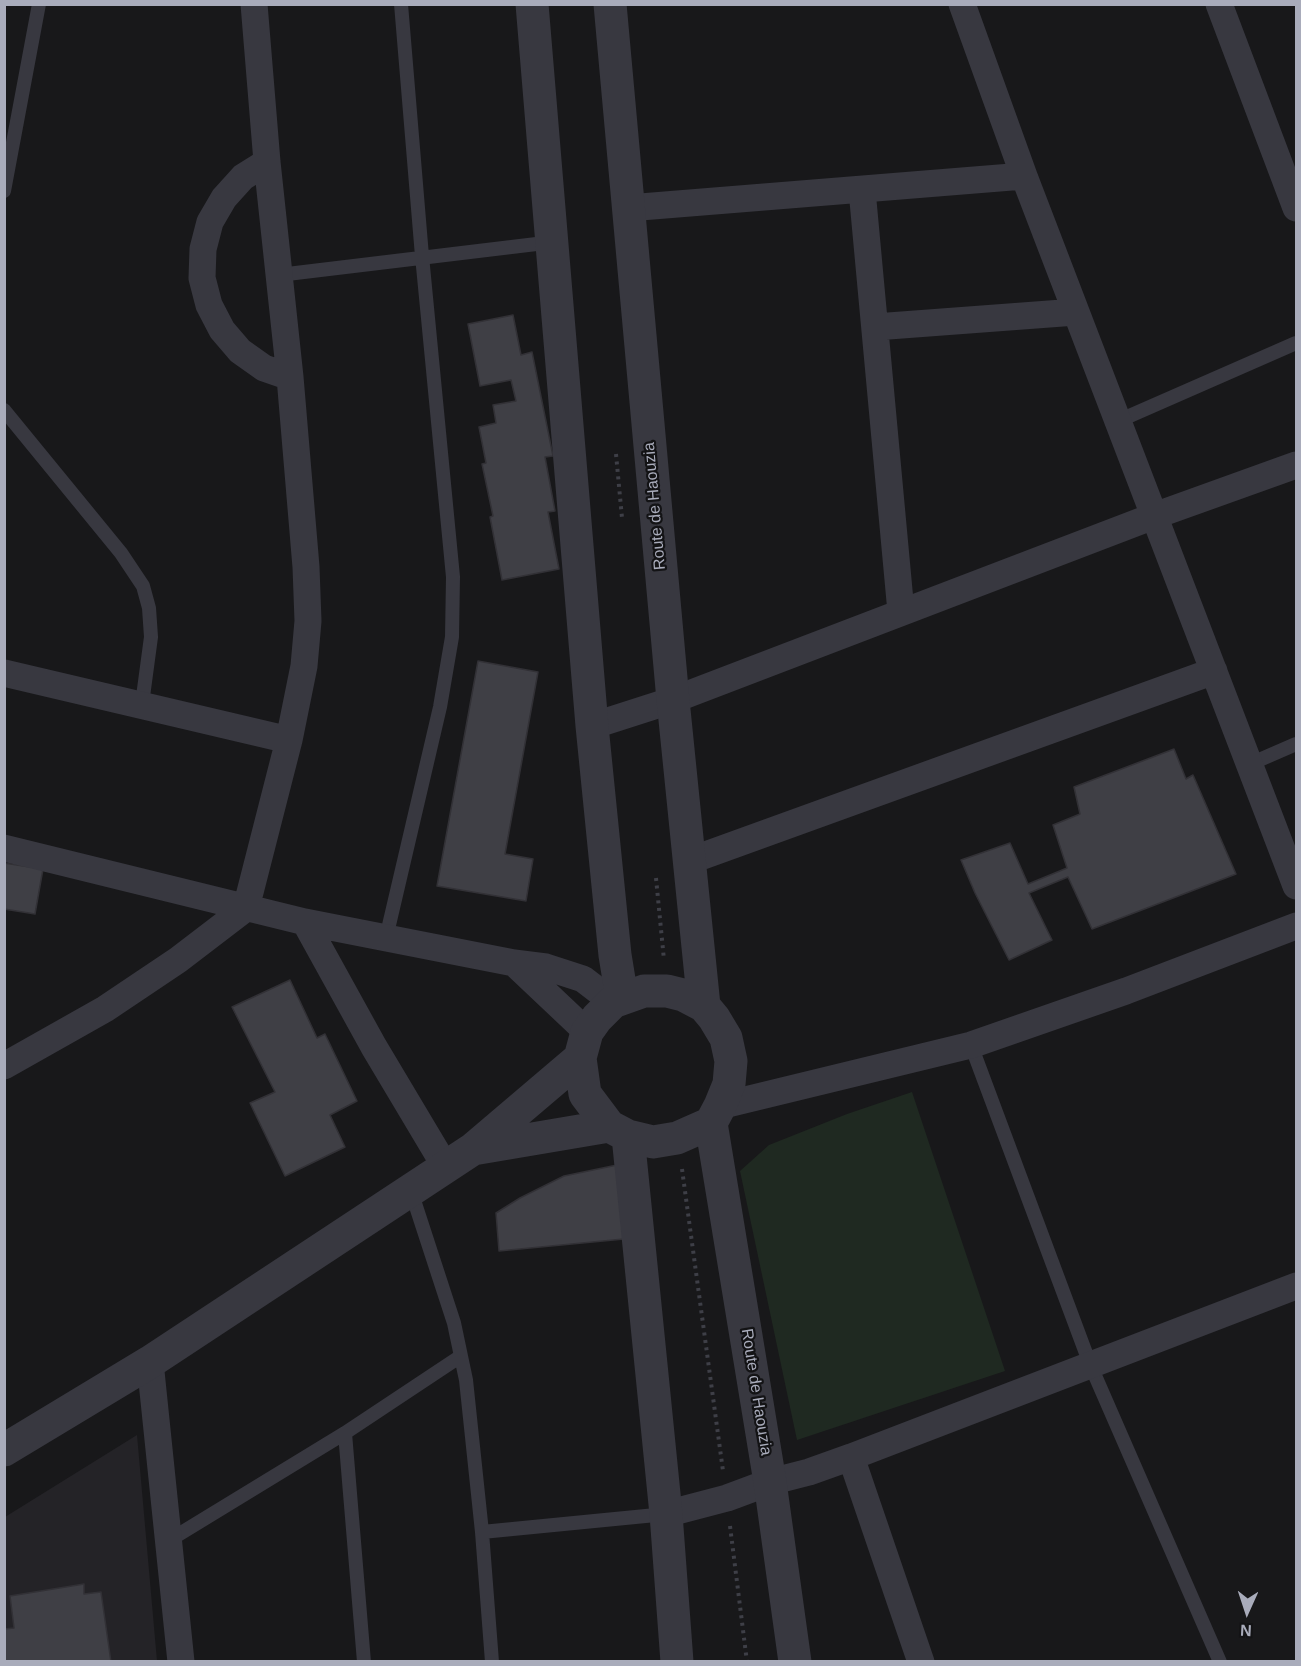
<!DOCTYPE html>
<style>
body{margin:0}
#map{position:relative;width:1301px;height:1666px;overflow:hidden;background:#18181a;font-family:Helvetica,sans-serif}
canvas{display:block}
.frame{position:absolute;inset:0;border:6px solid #a9acbb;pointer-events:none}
.north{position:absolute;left:1217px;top:1582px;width:60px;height:60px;-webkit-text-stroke:4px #131315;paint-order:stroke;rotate:183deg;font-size:16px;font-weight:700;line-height:24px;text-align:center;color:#a9acbb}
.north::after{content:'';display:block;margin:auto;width:21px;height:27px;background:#a9acbb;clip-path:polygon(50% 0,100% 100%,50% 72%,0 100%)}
</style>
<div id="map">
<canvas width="1301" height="1666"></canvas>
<div class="frame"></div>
<div class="north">N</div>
</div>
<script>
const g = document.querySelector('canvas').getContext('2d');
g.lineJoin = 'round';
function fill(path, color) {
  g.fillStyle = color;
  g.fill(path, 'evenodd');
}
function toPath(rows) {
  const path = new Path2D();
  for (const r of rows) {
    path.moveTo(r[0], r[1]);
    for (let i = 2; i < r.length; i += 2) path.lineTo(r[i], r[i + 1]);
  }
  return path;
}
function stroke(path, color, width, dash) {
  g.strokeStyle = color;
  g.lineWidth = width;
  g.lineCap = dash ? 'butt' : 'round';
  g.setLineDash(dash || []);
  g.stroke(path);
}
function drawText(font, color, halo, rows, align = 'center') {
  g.font = font + ' Helvetica,sans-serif';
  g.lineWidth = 4.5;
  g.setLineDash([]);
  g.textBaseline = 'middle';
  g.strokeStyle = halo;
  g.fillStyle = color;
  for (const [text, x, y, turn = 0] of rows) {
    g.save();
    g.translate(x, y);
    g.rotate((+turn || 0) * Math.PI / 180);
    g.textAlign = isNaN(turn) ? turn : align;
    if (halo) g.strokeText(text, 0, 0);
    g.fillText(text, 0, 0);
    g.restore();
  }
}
fill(toPath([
 [137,1435,157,1661,5,1662,5,1517]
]), '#242327');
fill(toPath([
 [912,1092,1005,1371,797,1440,740,1171,769,1145,847,1114]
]), '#1f2921');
const building = toPath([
 [513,315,521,355,532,352,553,456,545,457,555,511,548,512,559,569,502,580,490,517,493,516,482,464,486,463,479,427,496,423,493,405,516,401,511,380,480,386,468,324,513,315],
 [478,661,538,672,505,854,533,859,526,901,437,886,478,661],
 [1174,749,1186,779,1193,775,1236,874,1092,929,1068,877,1029,893,1052,940,1009,960,975,893,961,860,1010,843,1028,884,1067,868,1053,825,1080,814,1074,787,1174,749],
 [4,863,43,869,35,914,4,909,4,863],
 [290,980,317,1038,325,1034,357,1101,330,1115,345,1147,285,1176,250,1103,275,1092,232,1007,290,980],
 [617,1165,624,1239,499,1251,496,1213,520,1198,564,1176,617,1165],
 [84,1584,84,1594,101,1592,111,1662,4,1662,4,1629,14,1628,10,1596,84,1584]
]);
fill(building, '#3f3f45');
stroke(building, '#323136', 1.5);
stroke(toPath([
 [616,454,622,518],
 [656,878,664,960],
 [682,1169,723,1471],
 [730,1526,747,1662]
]), '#3e3f47', 4, [3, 4.5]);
stroke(toPath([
 [4,191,39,4],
 [279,275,553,242],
 [4,410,121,553,143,586,149,608,151,637,142,704],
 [1118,421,1296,343],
 [1250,764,1296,744],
 [386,938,440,707,452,637,453,577,422,256,401,4],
 [971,1045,1090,1364,1220,1662],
 [411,1191,454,1323,466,1380,482,1532,492,1662],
 [345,1433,364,1662],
 [482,1532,666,1514],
 [168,1541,345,1433,461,1356]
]), '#383840', 14);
stroke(toPath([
 [962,4,1024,176,1296,886],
 [1219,4,1296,208],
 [267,162,243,177,224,198,210,222,203,249,202,278,209,305,222,330,240,351,264,368,290,377],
 [862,190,901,612],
 [628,208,1024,176],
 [875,327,1076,312],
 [4,673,289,740],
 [592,726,673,700,1154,516,1296,465],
 [4,848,305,922,514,963,546,967,583,979,613,1002],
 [689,861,1214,671],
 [305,922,374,1047,445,1166],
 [514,963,587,1032],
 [4,1066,105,1009,178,960,246,908,289,740,304,666,308,621,306,567,290,377,267,162,254,4],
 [720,1106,971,1045,1126,991,1296,926],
 [150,1362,181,1662],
 [851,1457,921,1662],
 [666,1514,727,1498,770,1482,809,1472,851,1457,1296,1286]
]), '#383840', 27);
stroke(toPath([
 [532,4,592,726,615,955,622,998],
 [610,4,673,700,704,1006],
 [644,991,667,991,683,995,704,1006,714,1018,726,1038,731,1061,729,1084,720,1106,711,1123,677,1138,653,1142,628,1136,609,1126,585,1094,580,1058,587,1032,597,1018,613,1002,644,991],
 [711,1123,770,1482,795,1662],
 [628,1136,666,1514,677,1662],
 [473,1149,609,1126],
 [4,1450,150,1362,473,1149,580,1058]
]), '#383840', 33);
drawText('16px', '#a9acbb', '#131315', [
 ["Route de Haouzia",655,506,-95],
 ["Route de Haouzia",756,1392,81]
]);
</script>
